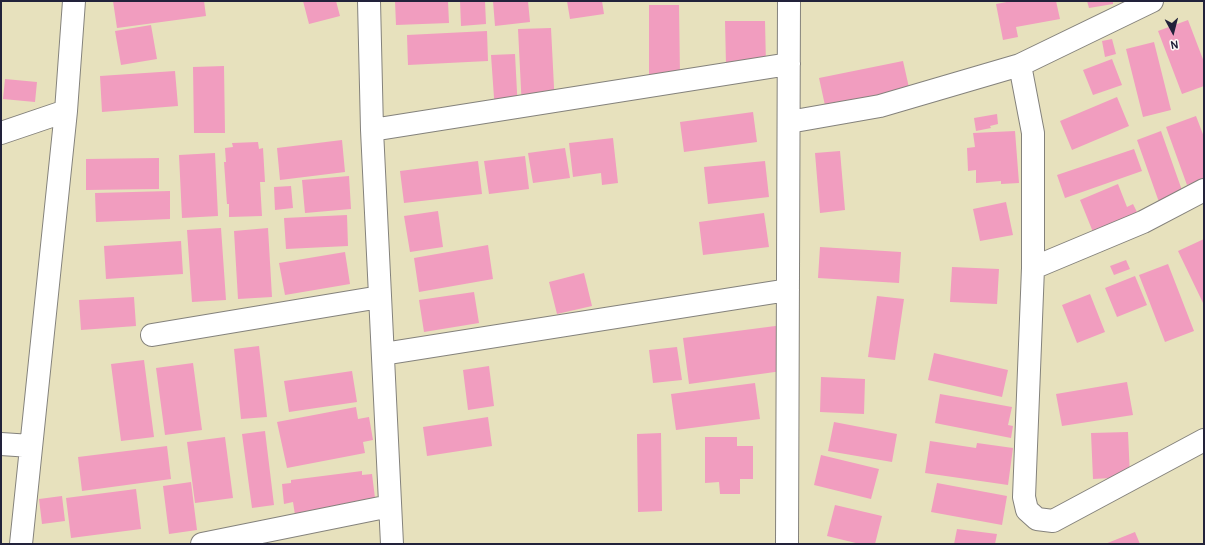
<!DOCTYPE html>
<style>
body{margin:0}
#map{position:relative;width:1205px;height:545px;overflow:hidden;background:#e7e1bd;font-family:Pangolin,sans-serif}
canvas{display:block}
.frame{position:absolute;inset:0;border:2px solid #22223b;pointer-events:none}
.north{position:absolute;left:1153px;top:12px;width:40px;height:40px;-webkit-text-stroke:3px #fdfcf7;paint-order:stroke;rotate:173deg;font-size:11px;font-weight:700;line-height:16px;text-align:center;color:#22223b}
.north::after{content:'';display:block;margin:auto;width:14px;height:18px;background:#22223b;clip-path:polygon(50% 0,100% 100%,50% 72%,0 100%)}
</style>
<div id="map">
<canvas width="1205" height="545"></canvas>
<div class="frame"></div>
<div class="north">N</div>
</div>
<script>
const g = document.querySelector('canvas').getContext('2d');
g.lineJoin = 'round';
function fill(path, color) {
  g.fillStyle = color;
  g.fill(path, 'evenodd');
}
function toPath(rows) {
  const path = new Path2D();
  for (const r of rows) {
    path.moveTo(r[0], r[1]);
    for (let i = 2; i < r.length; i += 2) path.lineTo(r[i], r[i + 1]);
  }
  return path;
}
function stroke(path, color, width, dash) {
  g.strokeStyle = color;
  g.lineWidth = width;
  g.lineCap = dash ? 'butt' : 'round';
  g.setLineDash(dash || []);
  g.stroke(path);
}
fill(toPath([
 [113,1,204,1,206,16,117,28],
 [303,1,336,1,340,16,309,24],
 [395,1,448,1,449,23,396,25],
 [460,1,485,1,486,24,461,26],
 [493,1,528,1,530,22,495,26],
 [567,1,602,1,604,14,570,19],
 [1012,1,1056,1,1060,19,1016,27,1018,37,1003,40,996,4],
 [1087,1,1113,1,1113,4,1089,8],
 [649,5,679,5,680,76,649,76],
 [1188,20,1204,62,1204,86,1182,94,1158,31],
 [725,21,765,21,766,65,726,65],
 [151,25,157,59,121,65,115,31],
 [551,28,555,107,522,109,518,29],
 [487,31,488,61,408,65,407,35],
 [1112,39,1116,54,1105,57,1102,41],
 [1154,42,1171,110,1143,117,1126,49],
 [515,54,518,111,495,112,491,55],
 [1112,59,1122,85,1093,95,1083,70],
 [903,61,910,92,826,110,819,78],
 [224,66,225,133,194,133,193,67],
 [175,71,178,106,102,112,100,76],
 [5,79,37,82,35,102,3,99],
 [1117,97,1129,126,1072,150,1060,121],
 [753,112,757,142,684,152,680,122],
 [997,114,998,124,990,126,991,128,976,131,974,118],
 [1196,116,1204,137,1204,179,1187,185,1166,127],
 [1015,131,1019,183,1001,184,1001,181,976,183,976,170,968,171,967,148,975,147,973,133],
 [1161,131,1184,196,1160,205,1137,140],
 [613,138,618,183,602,185,601,173,573,177,569,143],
 [342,140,345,172,280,180,277,148],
 [258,142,259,149,263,148,265,182,260,182,262,216,229,217,229,204,227,204,224,162,226,162,225,148,233,147,232,143],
 [565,148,570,178,533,183,528,153],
 [1134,149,1142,171,1065,198,1057,175],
 [840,151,845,210,820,213,815,153],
 [215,153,218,216,182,218,179,155],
 [525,156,529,189,489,194,484,161],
 [159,158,159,189,86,190,86,159],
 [478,161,482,194,404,203,400,171],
 [765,161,769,197,708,204,704,167],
 [349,176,351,209,305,213,302,180],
 [1118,184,1127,207,1133,204,1140,218,1095,237,1080,200],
 [291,186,293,208,275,210,274,187],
 [170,191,170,219,96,222,95,193],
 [1006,202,1013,235,980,241,973,209],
 [438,211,443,247,410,252,404,216],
 [764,213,769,247,703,255,699,222],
 [347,215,348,246,286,249,284,218],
 [221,228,226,300,192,302,187,230],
 [268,228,272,297,238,299,234,231],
 [1204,239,1204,305,1178,251],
 [181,241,183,274,106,279,104,246],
 [488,245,493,279,419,292,414,258],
 [820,247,901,252,899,283,818,278],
 [345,252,350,284,285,295,279,263],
 [1126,260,1130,269,1114,275,1110,266],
 [1168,264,1194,331,1165,342,1139,275],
 [952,267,999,269,997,304,950,302],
 [584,273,592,306,557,314,549,282],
 [1135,276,1147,305,1117,317,1105,288],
 [474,292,479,323,424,332,419,300],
 [1090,294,1105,332,1077,343,1062,305],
 [877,296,904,299,895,360,868,357],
 [134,297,136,326,81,330,79,300],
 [783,325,789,370,689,384,683,338],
 [259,346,267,417,241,419,234,349],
 [677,347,682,380,653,383,649,350],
 [934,353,1008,370,1002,397,928,380],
 [144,360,154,437,121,441,111,364],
 [193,363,202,430,165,435,156,368],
 [489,366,494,406,468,410,463,370],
 [352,371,357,402,289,412,284,381],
 [821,377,865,379,864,414,820,412],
 [1127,382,1133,415,1062,426,1056,394],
 [755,383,760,419,676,430,671,394],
 [940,394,1012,407,1008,425,1013,426,1011,438,935,423],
 [356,407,358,419,369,417,373,440,363,442,365,453,287,468,277,422],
 [488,417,492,446,427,456,423,427],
 [834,422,897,434,892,462,828,451],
 [265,431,274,505,252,508,242,434],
 [1128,432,1130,477,1093,479,1091,433],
 [661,433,662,511,638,512,637,434],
 [225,437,233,498,195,503,187,442],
 [705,437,737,437,737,446,753,446,753,479,740,479,740,494,720,494,719,482,705,483],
 [930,441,976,448,977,443,1013,448,1008,485,925,473],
 [167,446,171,479,82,491,78,457],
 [821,455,879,469,871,499,814,485],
 [362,471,362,475,372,474,375,498,366,499,366,506,295,515,293,502,284,504,282,484,291,483,291,480],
 [191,482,197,530,169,534,163,486],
 [937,483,1007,496,1002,525,931,512],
 [136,489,141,529,71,538,66,498],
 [62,496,65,521,42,524,39,499],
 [835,505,882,516,875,544,860,544,827,536],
 [957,529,997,534,995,544,954,544],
 [1135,532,1140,544,1105,544]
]), '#f19dbf');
const minor = toPath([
 [369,1,372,130,392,544],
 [1020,65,1033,133,1033,268,1024,497,1027,510,1037,519,1053,521,1204,440],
 [789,122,880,106,1020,65,1152,1],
 [372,130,789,64],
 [1,133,66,111],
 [1033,268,1143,222,1204,190],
 [152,335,380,297],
 [383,354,788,290],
 [1,444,31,446],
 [21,544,66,111,74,1],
 [202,544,390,506],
 [787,544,789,1]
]);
stroke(minor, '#84827c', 24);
stroke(minor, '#fff', 22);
</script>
